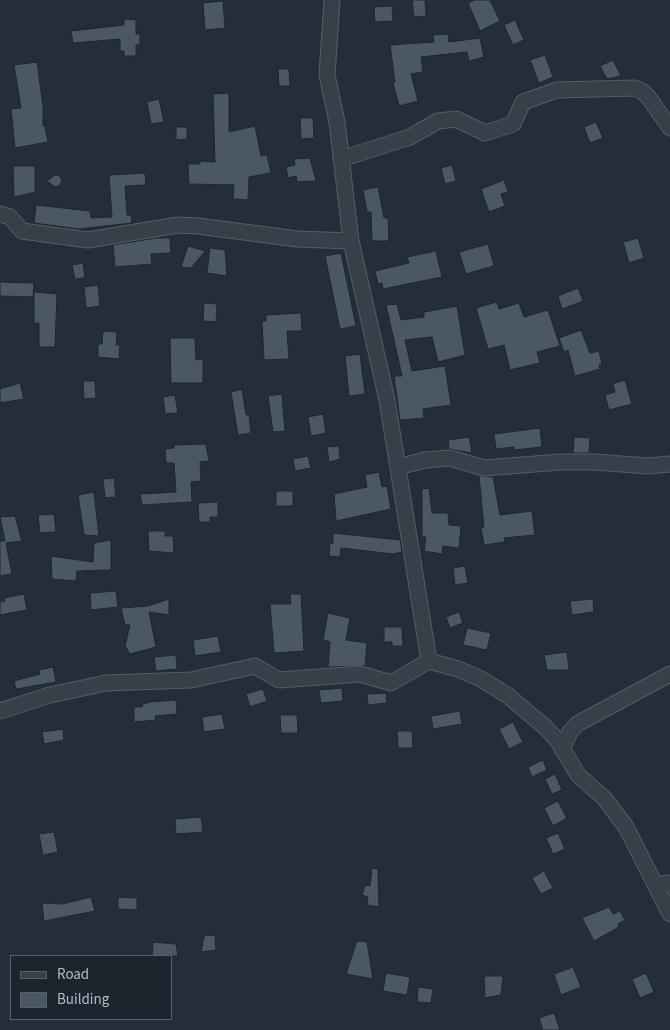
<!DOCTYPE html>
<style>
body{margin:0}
#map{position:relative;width:670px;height:1030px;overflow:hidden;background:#242d38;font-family:"Source Sans 3",sans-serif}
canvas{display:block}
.legend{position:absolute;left:10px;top:955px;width:162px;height:65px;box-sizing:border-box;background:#1d242d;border:1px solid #59606a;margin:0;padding:6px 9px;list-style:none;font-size:15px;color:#b3bac5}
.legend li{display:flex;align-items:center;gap:10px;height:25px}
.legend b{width:25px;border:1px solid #59606a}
</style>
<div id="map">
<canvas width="670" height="1030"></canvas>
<ul class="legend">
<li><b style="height:6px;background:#373f49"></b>Road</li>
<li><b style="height:14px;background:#4c5764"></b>Building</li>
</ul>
</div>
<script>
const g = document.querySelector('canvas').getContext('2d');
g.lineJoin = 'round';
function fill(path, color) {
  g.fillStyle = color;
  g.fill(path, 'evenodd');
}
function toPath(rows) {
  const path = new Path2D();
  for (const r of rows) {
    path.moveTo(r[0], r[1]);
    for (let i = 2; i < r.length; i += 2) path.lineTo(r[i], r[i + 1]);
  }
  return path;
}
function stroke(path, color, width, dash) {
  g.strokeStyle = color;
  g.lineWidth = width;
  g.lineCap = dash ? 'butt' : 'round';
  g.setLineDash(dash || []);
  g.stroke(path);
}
const building = toPath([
 [412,0,425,0,426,16,414,17,412,0],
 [475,0,490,0,500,21,480,31,468,3,475,0],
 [223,1,225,28,205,30,203,3,223,1],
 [392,6,393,21,375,22,374,7,392,6],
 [124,19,136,20,136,34,140,34,140,45,136,45,136,56,124,56,124,51,120,51,120,39,73,43,71,31,124,25,124,19],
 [515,20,524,40,513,45,504,25,515,20],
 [448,34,449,42,480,38,484,57,469,61,467,52,421,57,423,72,411,74,418,101,399,106,393,83,395,82,390,45,434,42,433,35,448,34],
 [545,55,553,77,539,83,530,60,545,55],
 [613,60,621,76,607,79,600,66,613,60],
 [37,62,43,106,43,126,45,126,48,142,15,148,11,109,21,108,14,65,37,62],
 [278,69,289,69,290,86,279,86,278,69],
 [229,93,229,132,255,126,261,156,267,155,271,173,249,177,248,200,233,199,234,185,189,184,188,164,200,164,200,161,215,162,213,94,229,93],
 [159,99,164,122,151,124,147,102,159,99],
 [300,118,313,118,314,138,301,139,300,118],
 [596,122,603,138,590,143,584,127,596,122],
 [176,127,187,127,187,139,176,140,176,127],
 [310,158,316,181,297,182,296,176,288,178,286,167,295,165,294,159,310,158],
 [452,165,456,181,445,184,441,168,452,165],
 [13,166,35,166,35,192,14,197,13,166],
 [145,173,146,185,125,186,127,215,131,215,132,223,79,229,34,223,36,205,90,211,91,218,112,217,109,175,145,173],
 [55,175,59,175,62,180,60,185,55,187,47,181,55,175],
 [504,180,508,192,501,194,505,206,489,212,481,189,504,180],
 [378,187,384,218,388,218,389,241,372,241,371,212,367,212,363,190,378,187],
 [156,238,170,238,171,253,151,254,152,264,115,267,113,245,156,238],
 [638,238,644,258,629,263,623,242,638,238],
 [488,244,494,266,466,274,459,252,488,244],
 [188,246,205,251,191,268,181,267,188,246],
 [210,248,225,250,227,276,207,273,210,248],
 [436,251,442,277,383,289,382,283,378,284,375,271,409,263,407,257,436,251],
 [341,253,356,326,340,329,325,256,341,253],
 [83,263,85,278,75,279,72,265,83,263],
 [0,282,34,283,33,297,0,296,0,282],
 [98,285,100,306,86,308,84,287,98,285],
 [578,288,583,301,562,309,558,296,578,288],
 [34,292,57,294,55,347,39,347,39,323,34,323,34,292],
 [497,302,499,309,519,303,524,317,548,310,560,346,537,352,540,363,510,370,504,345,488,349,476,308,497,302],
 [204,303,217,304,216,322,203,321,204,303],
 [397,304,401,320,424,317,424,312,457,306,465,355,438,362,432,337,405,340,412,371,445,366,451,405,423,409,424,418,400,420,394,376,402,376,386,305,397,304],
 [301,313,302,331,287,331,289,359,264,360,262,321,266,321,266,315,301,313],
 [581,330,590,353,599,351,602,364,599,365,600,369,575,376,568,350,564,352,559,338,581,330],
 [103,331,117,332,116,345,120,345,119,359,98,357,98,344,102,344,103,331],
 [170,338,195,338,196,360,203,359,203,383,171,383,170,338],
 [360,354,365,394,349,396,345,356,360,354],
 [625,380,632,404,609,410,605,395,615,392,613,384,625,380],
 [83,381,95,381,96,398,84,399,83,381],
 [20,383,24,399,0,403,0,389,20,383],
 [242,389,246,415,249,415,251,433,238,435,231,392,242,389],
 [282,394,285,431,273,432,268,396,282,394],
 [175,395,178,413,165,414,163,397,175,395],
 [323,414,326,433,311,436,308,417,323,414],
 [540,428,542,447,514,450,514,447,496,449,494,434,540,428],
 [469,437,472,453,449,449,448,440,469,437],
 [574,437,590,438,589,453,573,453,574,437],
 [206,444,209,461,200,462,201,481,191,482,192,502,142,505,140,494,176,492,174,463,166,463,165,449,174,448,174,445,206,444],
 [339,446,340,459,329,462,327,447,339,446],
 [308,456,311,468,295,471,293,459,308,456],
 [379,472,382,487,387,486,391,509,336,521,334,494,367,487,365,475,379,472],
 [479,476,493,477,500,515,532,511,535,535,504,538,505,542,484,545,481,528,484,527,479,476],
 [114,478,116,497,105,498,103,479,114,478],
 [429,488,432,513,448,513,449,525,461,526,459,548,443,546,442,554,424,551,426,537,422,537,422,489,429,488],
 [276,491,293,491,293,506,276,506,276,491],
 [94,492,99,536,84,535,78,495,94,492],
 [218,502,218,517,210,517,210,522,199,522,198,503,218,502],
 [54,514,56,532,40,533,38,515,54,514],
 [15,516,22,541,6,543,12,574,0,576,0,541,5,541,0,517,15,516],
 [148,531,165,531,165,536,173,536,174,553,149,551,148,531],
 [333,533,400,540,402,552,393,554,341,548,340,557,329,556,330,543,333,544,333,533],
 [111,540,111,570,77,571,76,581,52,579,51,556,93,562,94,543,111,540],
 [465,566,468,583,455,585,453,568,465,566],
 [116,591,118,607,91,610,90,593,116,591],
 [24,594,27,610,0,615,0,602,5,601,4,598,24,594],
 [290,594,301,594,304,651,274,653,270,604,291,604,290,594],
 [169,599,169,615,149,612,156,647,130,654,125,646,130,625,125,625,121,608,148,606,169,599],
 [593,599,594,612,572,615,570,601,593,599],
 [459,612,463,623,450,628,446,617,459,612],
 [328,613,350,618,346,640,367,643,365,666,328,667,330,642,323,640,328,613],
 [384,627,402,627,403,646,392,646,392,642,384,642,384,627],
 [467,628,491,633,487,650,463,645,467,628],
 [218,636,221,652,195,656,193,640,218,636],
 [567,652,569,670,547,670,544,655,567,652],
 [176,655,177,669,156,671,154,657,176,655],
 [53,667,56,682,16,689,14,681,40,674,39,670,53,667],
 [342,688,343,701,321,703,319,690,342,688],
 [263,689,267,701,250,707,246,694,263,689],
 [386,693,387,703,368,705,367,694,386,693],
 [176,700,177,714,155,716,156,720,134,722,134,707,142,707,143,704,150,702,176,700],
 [460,711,462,724,433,729,431,716,460,711],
 [222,714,225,729,204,732,202,717,222,714],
 [280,715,297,715,298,733,281,733,280,715],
 [513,722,523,742,509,749,499,729,513,722],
 [63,729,64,740,44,744,42,732,63,729],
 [397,731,412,731,413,748,398,748,397,731],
 [543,760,547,770,532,777,528,767,543,760],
 [555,774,562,790,552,794,545,779,555,774],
 [558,801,567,818,553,826,544,808,558,801],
 [201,817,203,832,176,834,175,819,201,817],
 [54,832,58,852,43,855,39,834,54,832],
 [558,833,565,849,553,854,546,838,558,833],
 [372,868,378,869,379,907,367,905,368,897,362,895,365,885,370,886,372,868],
 [544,871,553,888,541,894,532,878,544,871],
 [91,897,95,911,44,921,42,903,62,904,91,897],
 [118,897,137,898,137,910,118,909,118,897],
 [609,907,613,914,620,911,625,920,618,924,619,927,594,941,582,918,609,907],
 [215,935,216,950,201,952,204,936,215,935],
 [357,941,367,942,373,979,346,974,357,941],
 [153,942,176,944,178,956,152,956,153,942],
 [573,967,581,987,561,995,554,974,573,967],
 [386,973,410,977,407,995,383,991,386,973],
 [646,973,654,992,640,998,632,979,646,973],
 [484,976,503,976,501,995,485,998,484,976],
 [418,987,433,989,431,1003,417,1002,418,987],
 [554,1013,560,1030,543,1030,539,1018,554,1013]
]);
fill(building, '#4c5764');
stroke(building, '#1f262f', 1);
const minor = toPath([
 [332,0,327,75,337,122,351,241],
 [341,159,410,137,438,121,456,119,485,133,513,124,523,102,557,90,635,88,642,91,649,98,670,128],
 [0,214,10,217,22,231,88,240,178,225,198,226,297,239,351,241,387,400,429,661],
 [398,467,425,460,450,458,484,468,560,462,595,462,648,466,670,464],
 [0,711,50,695,106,683,191,680,255,666,279,680,360,674,391,683,429,661,458,669,481,679,507,695,545,727,558,741,578,775,604,798,626,827,670,914],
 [562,749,570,732,577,724,670,674],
 [655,885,670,883]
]);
stroke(minor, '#565d66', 17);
stroke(minor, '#373f49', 15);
</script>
